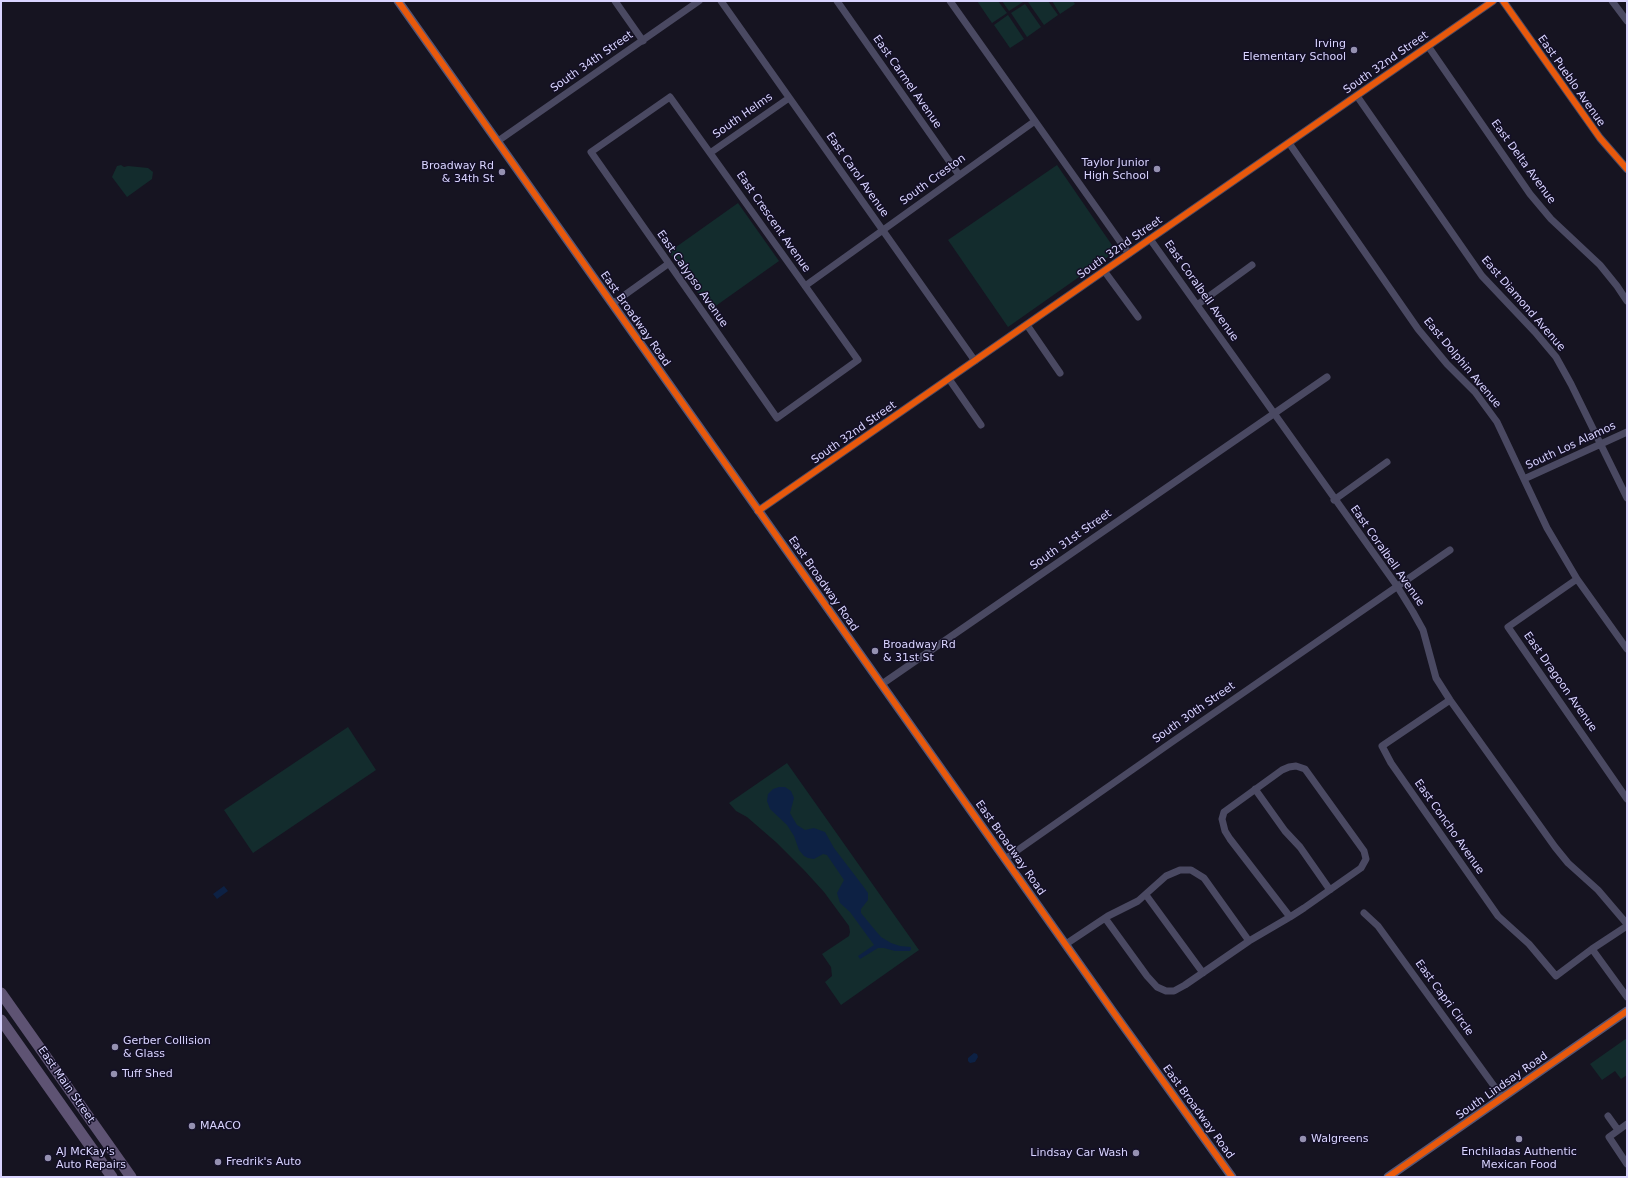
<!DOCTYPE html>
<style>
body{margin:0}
#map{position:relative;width:1628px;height:1178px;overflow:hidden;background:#161421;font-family:"DejaVu Sans",sans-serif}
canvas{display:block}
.frame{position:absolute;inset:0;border:2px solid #d9d4ff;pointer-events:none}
</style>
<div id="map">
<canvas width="1628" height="1178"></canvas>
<div class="frame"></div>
</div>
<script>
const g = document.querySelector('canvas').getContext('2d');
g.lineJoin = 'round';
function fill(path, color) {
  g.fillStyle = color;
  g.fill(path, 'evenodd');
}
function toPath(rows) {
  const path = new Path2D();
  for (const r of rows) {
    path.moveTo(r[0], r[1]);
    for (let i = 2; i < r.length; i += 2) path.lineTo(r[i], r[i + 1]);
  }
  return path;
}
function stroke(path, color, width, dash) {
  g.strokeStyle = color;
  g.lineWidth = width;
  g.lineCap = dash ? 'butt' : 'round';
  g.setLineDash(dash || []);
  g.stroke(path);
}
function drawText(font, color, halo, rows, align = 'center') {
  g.font = font + ' "DejaVu Sans",sans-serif';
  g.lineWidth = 3;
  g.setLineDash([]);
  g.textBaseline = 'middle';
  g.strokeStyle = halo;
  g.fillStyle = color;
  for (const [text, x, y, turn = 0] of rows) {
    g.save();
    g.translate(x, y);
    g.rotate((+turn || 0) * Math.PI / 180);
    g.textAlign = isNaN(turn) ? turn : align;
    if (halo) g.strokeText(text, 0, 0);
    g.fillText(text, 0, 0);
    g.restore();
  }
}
fill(toPath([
 [977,1,998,1,1007,13,992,23],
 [1002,1,1023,1,1023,2,1009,11],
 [1029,1,1048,1,1058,15,1044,25,1028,2],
 [1052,1,1073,1,1075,4,1060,14],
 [1025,4,1041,27,1027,37,1011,13],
 [1008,15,1024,39,1010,48,994,25],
 [121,165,124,167,128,166,148,168,153,172,152,179,127,197,112,177,117,166],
 [1057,165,1116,251,1008,327,948,240],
 [738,203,779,261,710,310,669,252],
 [348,727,376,770,253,853,224,810],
 [787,763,919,950,841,1005,825,982,832,976,831,967,822,954,849,936,850,932,849,926,824,892,804,870,777,843,747,817,736,811,729,803],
 [1627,1038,1627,1075,1621,1079,1615,1071,1602,1080,1590,1064]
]), '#132c2d');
fill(toPath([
 [779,787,785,787,791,791,794,798,790,813,797,825,805,830,814,828,825,832,834,848,863,886,868,893,868,900,861,909,861,913,875,930,881,937,891,943,900,946,911,947,911,949,910,951,895,951,884,948,878,948,860,959,858,956,874,945,850,912,840,903,837,893,844,880,827,855,823,854,814,859,808,858,804,856,799,850,794,836,787,825,770,809,767,801,768,794,773,789],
 [224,886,228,891,217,899,213,894],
 [974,1053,977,1054,978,1057,975,1062,970,1063,968,1061,968,1058]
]), '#0d2144');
stroke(toPath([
 [615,1,643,41],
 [721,1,975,361],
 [837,1,959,175],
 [950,1,1129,254],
 [1612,1,1627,21],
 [1428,46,1530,194,1551,219,1600,265,1617,286,1627,301],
 [1357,96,1482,276,1535,332,1556,357,1571,384,1627,498],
 [670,97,858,360,777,418,591,152,670,97],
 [498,141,699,1],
 [1289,143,1418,329,1447,364,1475,392,1497,422,1547,528,1577,579,1627,649],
 [710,153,789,98],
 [1150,239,1397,586,1413,612,1423,630,1436,678,1450,700,1555,847,1568,863,1598,890,1627,924],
 [1105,272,1138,317],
 [805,286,1035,121],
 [612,304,668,264],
 [1197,305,1252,265],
 [1027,325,1060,373],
 [949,379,981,425],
 [1524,479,1627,432],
 [1334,500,1387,462],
 [1577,579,1508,627,1627,799],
 [882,684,1327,377],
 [1450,700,1382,746,1391,763,1498,916,1529,944,1556,976,1592,949,1627,926],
 [1255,789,1285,831,1300,847,1330,890],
 [1005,859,1172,742,1450,550],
 [1146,895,1203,973],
 [1364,913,1378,926,1502,1097],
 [1105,918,1147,976,1157,987,1166,991,1174,991,1185,985,1249,941,1290,917,1304,908,1361,868,1366,859,1364,851,1305,769,1296,766,1289,767,1282,770,1224,812,1222,819,1225,831,1230,839,1290,917],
 [1066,944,1108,916,1138,901,1166,876,1180,870,1191,870,1204,878,1249,941],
 [1592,949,1627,997],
 [1608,1116,1618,1130],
 [1627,1124,1609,1137,1627,1164]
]), '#4a4962', 7);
stroke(toPath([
 [1503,1,1600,138,1627,169],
 [758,511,1493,1]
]), '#4a4962', 8);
stroke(toPath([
 [398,1,1114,1013,1232,1177],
 [1388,1177,1627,1011]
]), '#575674', 9);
stroke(toPath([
 [1,993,131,1177],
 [1,1020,112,1177]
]), '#5e5373', 11);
stroke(toPath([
 [398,1,1114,1013,1232,1177],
 [1503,1,1600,138,1627,169],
 [758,511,1493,1],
 [1388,1177,1627,1011]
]), '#e8590c', 6);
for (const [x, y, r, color] of [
 [1354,50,4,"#9591b1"],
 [1157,169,4,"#9591b1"],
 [502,172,4,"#9591b1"],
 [875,651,4,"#9591b1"],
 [115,1047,4,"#9591b1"],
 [114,1074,4,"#9591b1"],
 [192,1126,4,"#9591b1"],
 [1303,1139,4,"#9591b1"],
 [1519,1139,4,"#9591b1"],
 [1136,1153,4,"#9591b1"],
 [48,1158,4,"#9591b1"],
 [218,1162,4,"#9591b1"]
]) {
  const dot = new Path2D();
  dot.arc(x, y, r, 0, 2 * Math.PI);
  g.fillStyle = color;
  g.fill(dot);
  stroke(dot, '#130f26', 1.5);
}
drawText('11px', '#d9d4ff', '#130f26', [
 ["Irving",1346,44,"right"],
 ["Elementary School",1346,57,"right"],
 ["Taylor Junior",1149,163,"right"],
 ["High School",1149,176,"right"],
 ["Broadway Rd",494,166,"right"],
 ["& 34th St",494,179,"right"],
 ["Broadway Rd",883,645],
 ["& 31st St",883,658],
 ["Gerber Collision",123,1041],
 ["& Glass",123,1054],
 ["Tuff Shed",122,1074],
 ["MAACO",200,1126],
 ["Walgreens",1311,1139],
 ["AJ McKay's",56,1152],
 ["Auto Repairs",56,1165],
 ["Enchiladas Authentic",1519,1152,"center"],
 ["Mexican Food",1519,1165,"center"],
 ["Lindsay Car Wash",1128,1153,"right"],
 ["Fredrik's Auto",226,1162]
], 'left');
drawText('11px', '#d9d4ff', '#130f26', [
 ["South 34th Street",592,62,-35],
 ["South 32nd Street",1386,63,-35],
 ["East Pueblo Avenue",1571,81,55],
 ["East Carmel Avenue",907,82,55],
 ["South Helms",743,116,-35],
 ["East Delta Avenue",1523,162,54],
 ["East Carol Avenue",857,175,55],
 ["South Creston",933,180,-36],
 ["East Crescent Avenue",773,222,55],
 ["South 32nd Street",1120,248,-35],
 ["East Calypso Avenue",692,279,55],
 ["East Coralbell Avenue",1201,291,55],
 ["East Diamond Avenue",1523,304,49],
 ["East Broadway Road",635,319,55],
 ["East Dolphin Avenue",1462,363,50],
 ["South 32nd Street",854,433,-35],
 ["South Los Alamos",1571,446,-25],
 ["South 31st Street",1071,540,-35],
 ["East Coralbell Avenue",1387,556,55],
 ["East Broadway Road",823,584,55],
 ["East Dragoon Avenue",1560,682,55],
 ["South 30th Street",1194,713,-35],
 ["East Concho Avenue",1449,827,55],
 ["East Broadway Road",1010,848,55],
 ["East Capri Circle",1444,998,54],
 ["East Main Street",66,1085,55],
 ["South Lindsay Road",1502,1086,-35],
 ["East Broadway Road",1198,1112,54]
]);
</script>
